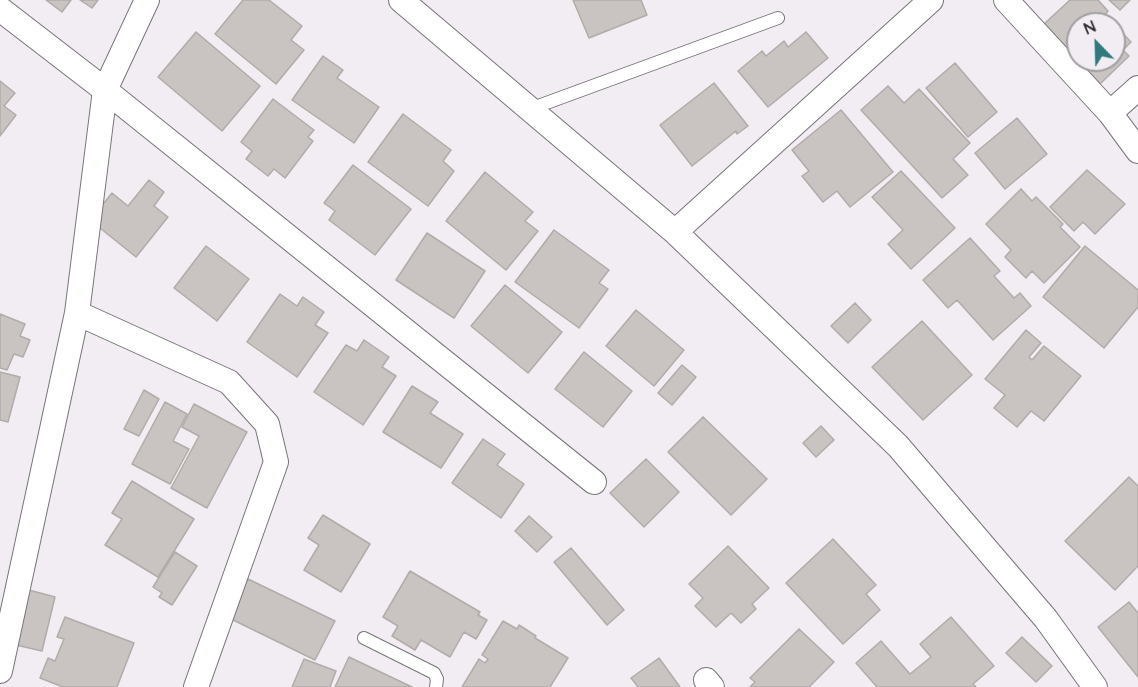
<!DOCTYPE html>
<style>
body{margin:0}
#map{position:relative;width:1138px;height:687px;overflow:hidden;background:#f1edf2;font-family:Quicksand,sans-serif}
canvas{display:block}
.north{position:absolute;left:1066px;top:12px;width:60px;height:60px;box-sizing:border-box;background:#f1edf2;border:2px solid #a19fa2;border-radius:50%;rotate:337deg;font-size:16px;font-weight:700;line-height:24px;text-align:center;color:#2a292a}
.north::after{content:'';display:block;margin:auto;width:21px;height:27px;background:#30797c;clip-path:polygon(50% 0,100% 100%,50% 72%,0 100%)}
</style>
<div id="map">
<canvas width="1138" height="687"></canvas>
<div class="north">N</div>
</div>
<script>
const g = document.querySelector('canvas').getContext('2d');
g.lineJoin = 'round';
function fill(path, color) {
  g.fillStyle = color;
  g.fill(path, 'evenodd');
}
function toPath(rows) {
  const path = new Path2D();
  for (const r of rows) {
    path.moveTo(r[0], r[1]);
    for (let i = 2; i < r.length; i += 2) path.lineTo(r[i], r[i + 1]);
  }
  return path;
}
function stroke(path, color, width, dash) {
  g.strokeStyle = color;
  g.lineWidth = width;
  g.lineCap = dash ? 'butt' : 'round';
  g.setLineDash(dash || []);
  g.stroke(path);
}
const building = toPath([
 [46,0,71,0,62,12,46,0],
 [80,0,98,0,92,8,80,0],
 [243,0,269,0,302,26,291,40,304,50,276,84,215,34,243,0],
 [573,0,641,0,647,15,589,38,573,0],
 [1070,0,1098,0,1108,11,1105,15,1114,24,1078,24,1078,60,1114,60,1114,24,1131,42,1123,50,1129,56,1100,84,1044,24,1070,0],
 [1109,0,1130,0,1120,10,1109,0],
 [196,32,260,86,222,131,158,77,196,32],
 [806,32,828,58,768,107,738,71,762,51,766,56,784,41,788,47,806,32],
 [323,56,343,70,337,78,379,107,354,143,292,100,323,56],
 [955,63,997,112,968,137,926,88,955,63],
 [0,81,15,93,4,106,16,115,0,136,0,81],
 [714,83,748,126,737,134,736,131,692,166,660,125,714,83],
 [888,86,904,103,919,89,970,143,953,159,968,175,942,198,861,110,888,86],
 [273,99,314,130,308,137,313,141,285,178,274,169,268,176,246,159,252,151,241,142,273,99],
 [841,110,893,172,850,207,837,191,823,202,802,176,809,171,792,150,841,110],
 [403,114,451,150,443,161,454,171,428,206,368,162,403,114],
 [1017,118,1047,154,1005,189,975,153,1017,118],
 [353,165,411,209,375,255,329,220,335,211,324,203,353,165],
 [1087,170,1125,204,1095,234,1083,222,1074,231,1050,207,1087,170],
 [901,171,955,228,911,269,888,244,903,230,872,197,901,171],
 [485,172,533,212,525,221,538,231,506,270,446,221,485,172],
 [149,180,164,192,154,206,168,217,136,257,90,220,112,193,128,206,149,180],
 [1021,189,1032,201,1036,197,1063,224,1060,227,1080,247,1044,283,1032,271,1026,278,1005,257,1011,250,986,224,1021,189],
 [554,230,609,270,599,283,608,289,579,328,515,282,554,230],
 [427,233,485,271,454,318,396,280,427,233],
 [970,238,1000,271,994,276,1014,298,1020,293,1031,306,993,340,957,300,948,308,923,280,970,238],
 [206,246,249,279,217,321,174,288,206,246],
 [1085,246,1138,290,1138,307,1104,348,1043,297,1085,246],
 [505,285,562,332,528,373,471,326,505,285],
 [280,294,297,306,303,297,324,312,315,325,328,333,297,377,247,342,280,294],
 [855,303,871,320,848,343,831,326,855,303],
 [636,310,684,350,654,386,606,346,636,310],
 [0,314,25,324,20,336,30,340,23,357,14,354,7,370,0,368,0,314],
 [922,321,972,375,923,420,872,367,922,321],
 [1026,330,1041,343,1029,357,1032,360,1044,346,1081,376,1044,421,1031,411,1017,427,994,408,1005,395,985,379,1026,330],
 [364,340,389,357,382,367,396,376,363,425,314,392,346,345,357,351,364,340],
 [584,352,632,391,603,427,555,389,584,352],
 [682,365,696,377,672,405,658,393,682,365],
 [0,372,20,377,8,422,0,420,0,372],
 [412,386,438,402,430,413,463,434,441,468,383,432,412,386],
 [144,390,159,399,139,436,124,429,144,390],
 [165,402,187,414,173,441,189,449,170,484,132,464,165,402],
 [194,404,247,432,207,508,171,488,199,436,182,427,194,404],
 [703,417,767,479,731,515,668,452,703,417],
 [821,426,834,440,816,457,803,443,821,426],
 [483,439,505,454,497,465,524,484,501,518,452,483,483,439],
 [646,459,679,492,644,527,610,493,646,459],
 [1129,477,1138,486,1138,566,1115,590,1065,541,1129,477],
 [132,481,194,519,158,577,105,545,122,519,112,513,132,481],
 [323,515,370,544,341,592,304,570,319,545,308,538,323,515],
 [529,516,552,537,537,552,515,531,529,516],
 [833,539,876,585,866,594,880,610,843,644,786,583,833,539],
 [728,546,769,588,752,604,756,609,741,623,731,613,716,627,695,606,703,598,689,584,728,546],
 [571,548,624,610,607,625,554,562,571,548],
 [175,552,197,566,172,605,159,597,162,593,153,587,175,552],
 [410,571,480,612,478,615,487,620,476,639,464,632,450,657,421,640,415,650,392,636,398,626,383,617,410,571],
 [248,579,335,621,315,660,229,618,248,579],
 [29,590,55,597,42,651,16,645,29,590],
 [1129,602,1138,613,1138,677,1098,627,1129,602],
 [65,617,134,643,117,687,63,687,40,678,48,658,55,661,64,639,57,637,65,617],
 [951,617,994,666,973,684,976,687,877,687,856,663,881,641,910,674,931,657,920,644,951,617],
 [503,621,517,629,519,625,536,636,535,638,568,658,550,687,462,687,479,659,485,663,488,659,482,655,503,621],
 [799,629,834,662,809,687,750,687,755,682,750,678,799,629],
 [1022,637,1052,666,1036,682,1006,653,1022,637],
 [349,657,412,687,335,687,349,657],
 [659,658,680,687,638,687,631,678,659,658],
 [304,659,336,671,330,687,292,687,304,659]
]);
fill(building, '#c9c3c1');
stroke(building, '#b1acaa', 1.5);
const lane = toPath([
 [530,109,778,18],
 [364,638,434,673,437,679,436,687]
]);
const street = toPath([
 [401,0,675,232,898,446,1046,619,1095,687],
 [1006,0,1110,113,1138,151],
 [0,9,105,90,594,482],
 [1110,113,1138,88],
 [675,232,931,0],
 [77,313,229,382,267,424,276,462,196,687],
 [0,671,77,313,105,90,147,0],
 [706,680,712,687]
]);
stroke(lane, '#787579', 14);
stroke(street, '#787579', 26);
stroke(lane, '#fff', 12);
stroke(street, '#fff', 24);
</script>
